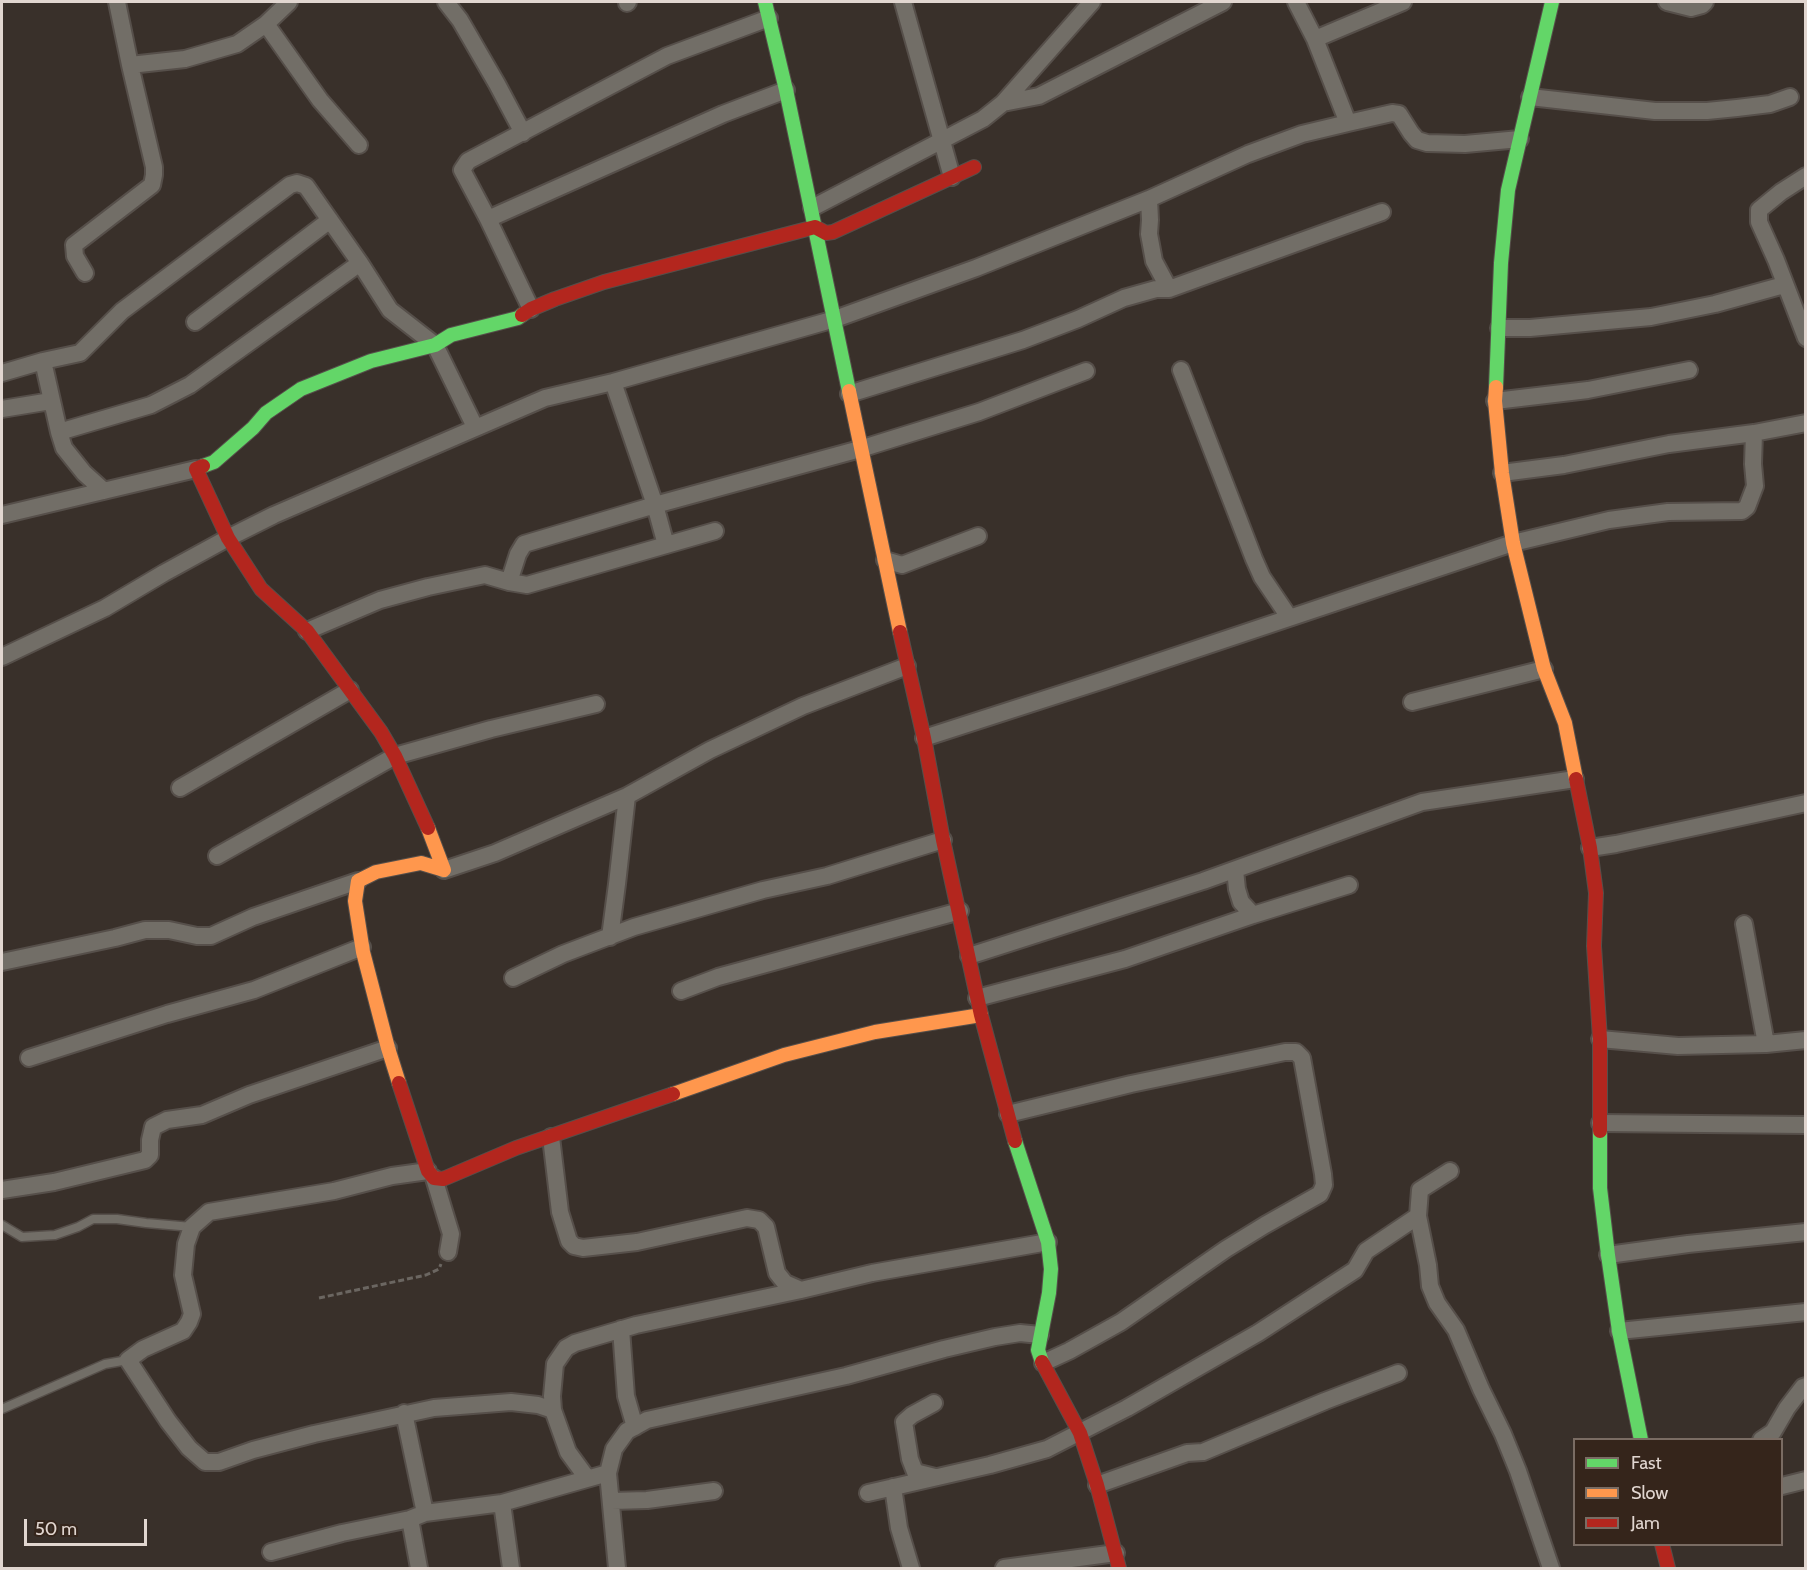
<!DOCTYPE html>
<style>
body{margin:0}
#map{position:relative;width:1807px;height:1570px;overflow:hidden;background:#39302a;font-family:Cabin,sans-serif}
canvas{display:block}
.frame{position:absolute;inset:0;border:3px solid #e1d6d0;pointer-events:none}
.legend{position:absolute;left:1573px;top:1438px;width:210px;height:108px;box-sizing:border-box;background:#35251b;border:2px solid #7a6c63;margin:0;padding:8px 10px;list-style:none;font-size:18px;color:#e1d6d0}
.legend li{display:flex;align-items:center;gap:12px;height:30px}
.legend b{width:30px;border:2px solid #7a6c63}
.scale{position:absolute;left:24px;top:1519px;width:123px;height:27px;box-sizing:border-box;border:3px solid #e1d6d0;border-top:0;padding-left:8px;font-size:18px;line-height:21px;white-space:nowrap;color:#e1d6d0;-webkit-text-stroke:4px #35251b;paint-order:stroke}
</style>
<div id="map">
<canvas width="1807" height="1570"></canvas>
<div class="frame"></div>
<ul class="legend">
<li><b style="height:8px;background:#63d668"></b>Fast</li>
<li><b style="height:8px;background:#ff974d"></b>Slow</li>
<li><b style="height:8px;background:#b3261e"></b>Jam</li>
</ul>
<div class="scale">50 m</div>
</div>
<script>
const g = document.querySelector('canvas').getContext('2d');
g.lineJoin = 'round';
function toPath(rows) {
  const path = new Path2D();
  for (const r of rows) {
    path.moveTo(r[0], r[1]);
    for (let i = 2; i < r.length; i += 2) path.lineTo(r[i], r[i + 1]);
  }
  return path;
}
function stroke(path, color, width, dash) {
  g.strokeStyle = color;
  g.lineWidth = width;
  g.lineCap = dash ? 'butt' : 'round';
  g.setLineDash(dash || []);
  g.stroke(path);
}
const lane = toPath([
 [2,1225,22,1237,55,1235,78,1227,93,1219,117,1219,146,1223,192,1227],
 [2,1409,105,1364,128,1360]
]);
const street = toPath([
 [446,2,460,20,497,84,523,133],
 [903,2,952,177],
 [1296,2,1315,39,1348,123,1392,113,1399,114,1411,133,1417,140,1427,143,1465,144,1520,139],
 [1667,2,1691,8,1702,5,1705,2],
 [627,3,628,2],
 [266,24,320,100,359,145],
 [1315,39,1403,2],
 [130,65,185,59,237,44,266,24,289,2],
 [1530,97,1655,111,1707,111,1737,108,1770,104,1790,97],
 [1003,103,1039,96,1223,2],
 [1806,176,1781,192,1759,210,1759,222,1776,260,1806,338],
 [1149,199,1150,220,1149,234,1154,261,1169,289,1382,212],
 [812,208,983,119,1003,103,1092,2],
 [488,219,462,170,468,161,667,56,769,18],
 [85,273,75,256,74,245,152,185,154,175,154,167,130,65,117,2],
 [531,309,488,219,723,114,786,90],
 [195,322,330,220],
 [1499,328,1530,328,1651,317,1715,304,1784,285],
 [43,361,59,432],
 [1181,370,1254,559,1262,577,1289,617],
 [2,373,43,361,80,353,122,311,290,185,297,183,306,186,360,263,390,310,435,345,475,427],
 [613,382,655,505,666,545],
 [849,394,1023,340,1078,319,1124,298,1156,289,1169,289],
 [1495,401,1588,390,1689,370],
 [2,409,51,401],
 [1502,473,1564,465,1669,444,1754,433,1806,423],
 [104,491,84,473,64,448,59,432,151,405,190,385,360,263],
 [2,515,196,469],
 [885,560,902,565,978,536],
 [509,582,518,554,524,544,655,505,860,449,979,412,1086,371],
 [307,631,380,600,428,587,485,575,509,582,527,585,715,531],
 [2,657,105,608,164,573,228,538,274,515,545,398,613,382,835,319,976,268,1149,199,1248,154,1302,134,1348,123],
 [1412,702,1544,669],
 [924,738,1104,680,1513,543,1609,520,1668,512,1742,511,1747,507,1755,486,1753,464,1754,433],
 [180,788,350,690],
 [1590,848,1616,844,1686,829,1806,803],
 [217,856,395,756,491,729,596,704],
 [444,870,495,853,627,796,710,750,803,706,907,666],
 [1235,870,1237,889,1241,902,1253,915],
 [1744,924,1766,1044],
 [610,937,617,884,627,796],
 [969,956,1203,881,1422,802,1575,779],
 [2,962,115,938,145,930,169,930,197,936,211,936,253,917,358,881],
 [513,978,563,954,634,927,763,890,827,876,943,840],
 [681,991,718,977,960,911],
 [977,998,1125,959,1253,915,1349,885],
 [1600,1039,1678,1046,1766,1044,1806,1040],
 [29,1058,167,1014,254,990,362,947],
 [1008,1114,1131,1084,1285,1052,1296,1052,1302,1058,1323,1174,1324,1185,1320,1194,1265,1225,1226,1249,1121,1322,1069,1351,1043,1363],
 [1600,1123,1806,1125],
 [551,1137,560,1212,569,1241,574,1246,583,1248,637,1242,747,1218,759,1220,766,1227,777,1273,785,1283,801,1290,872,1273,1048,1242],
 [428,1171,392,1176,334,1191,209,1212,192,1227,186,1244,183,1275,192,1314,189,1322,183,1331,143,1349,128,1360,168,1421,189,1448,205,1462,219,1462,253,1450,314,1434,434,1408,511,1402,538,1405,553,1410],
 [434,1178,451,1234,448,1252],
 [2,1190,54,1182,145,1160,150,1155,150,1140,153,1127,167,1120,202,1115,249,1095,388,1048],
 [1418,1216,1428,1265,1430,1286,1437,1303,1456,1330,1481,1389,1503,1434,1518,1471,1551,1568],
 [1608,1255,1688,1244,1806,1232],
 [621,1329,626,1396,635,1427],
 [1619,1331,1806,1312],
 [934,1403,912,1415,904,1422,910,1459,915,1472,935,1477],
 [404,1413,425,1513],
 [1761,1440,1773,1432,1787,1408,1803,1387,1806,1386],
 [608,1473,617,1568],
 [587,1478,568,1452,553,1410,552,1396,555,1364,566,1348,575,1343,636,1325,801,1290],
 [1097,1485,1187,1453,1203,1452,1325,1401,1398,1373],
 [1782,1486,1806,1480],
 [893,1487,899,1528,911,1568],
 [868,1493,990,1465,1047,1449,1127,1408,1258,1333,1355,1270,1366,1251,1418,1216,1420,1190,1450,1171],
 [612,1501,647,1500,714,1491],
 [502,1503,511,1568],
 [410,1519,419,1568],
 [271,1552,342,1533,410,1519,425,1513,502,1503,608,1473,614,1449,627,1431,647,1420,846,1376,944,1349,995,1337,1020,1333,1040,1335],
 [1004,1568,1116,1553]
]);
const fast = toPath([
 [765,2,786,90,849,391],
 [1496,387,1501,263,1508,190,1552,2],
 [203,466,214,462,253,428,266,413,301,389,371,361,435,345,451,335,518,318,522,315],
 [1600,1131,1600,1188,1608,1255,1619,1331,1641,1440],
 [1015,1141,1048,1242,1051,1269,1049,1293,1038,1350,1042,1362]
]);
const slow = toPath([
 [1496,387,1495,401,1502,473,1513,543,1544,669,1565,723,1576,779],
 [849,391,900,632],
 [399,1083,388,1048,363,952,355,901,358,881,376,872,421,863,444,870,428,828],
 [673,1094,784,1055,875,1032,981,1015]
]);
const jam = toPath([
 [522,315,531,309,555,299,604,282,815,227,826,233,833,232,974,167],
 [203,466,196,469,228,538,261,589,307,631,381,732,395,756,428,828],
 [900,632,924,738,943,840,981,1015,1015,1141],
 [1576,779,1590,848,1596,893,1594,946,1600,1039,1600,1131],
 [399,1083,428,1171,434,1178,443,1179,516,1148,673,1094],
 [1042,1362,1080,1433,1097,1485,1119,1568],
 [1662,1544,1668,1568]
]);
stroke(lane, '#564f4a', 11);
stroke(street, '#564f4a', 20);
stroke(fast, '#564f4a', 16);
stroke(slow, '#564f4a', 16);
stroke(jam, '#564f4a', 16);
stroke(toPath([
 [319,1298,426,1275,439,1269,441,1264]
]), '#6b6661', 3, [6, 3]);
stroke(lane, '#726e67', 8);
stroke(street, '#726e67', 16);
stroke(fast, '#63d668', 14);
stroke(slow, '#ff974d', 14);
stroke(jam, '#b3261e', 14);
</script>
